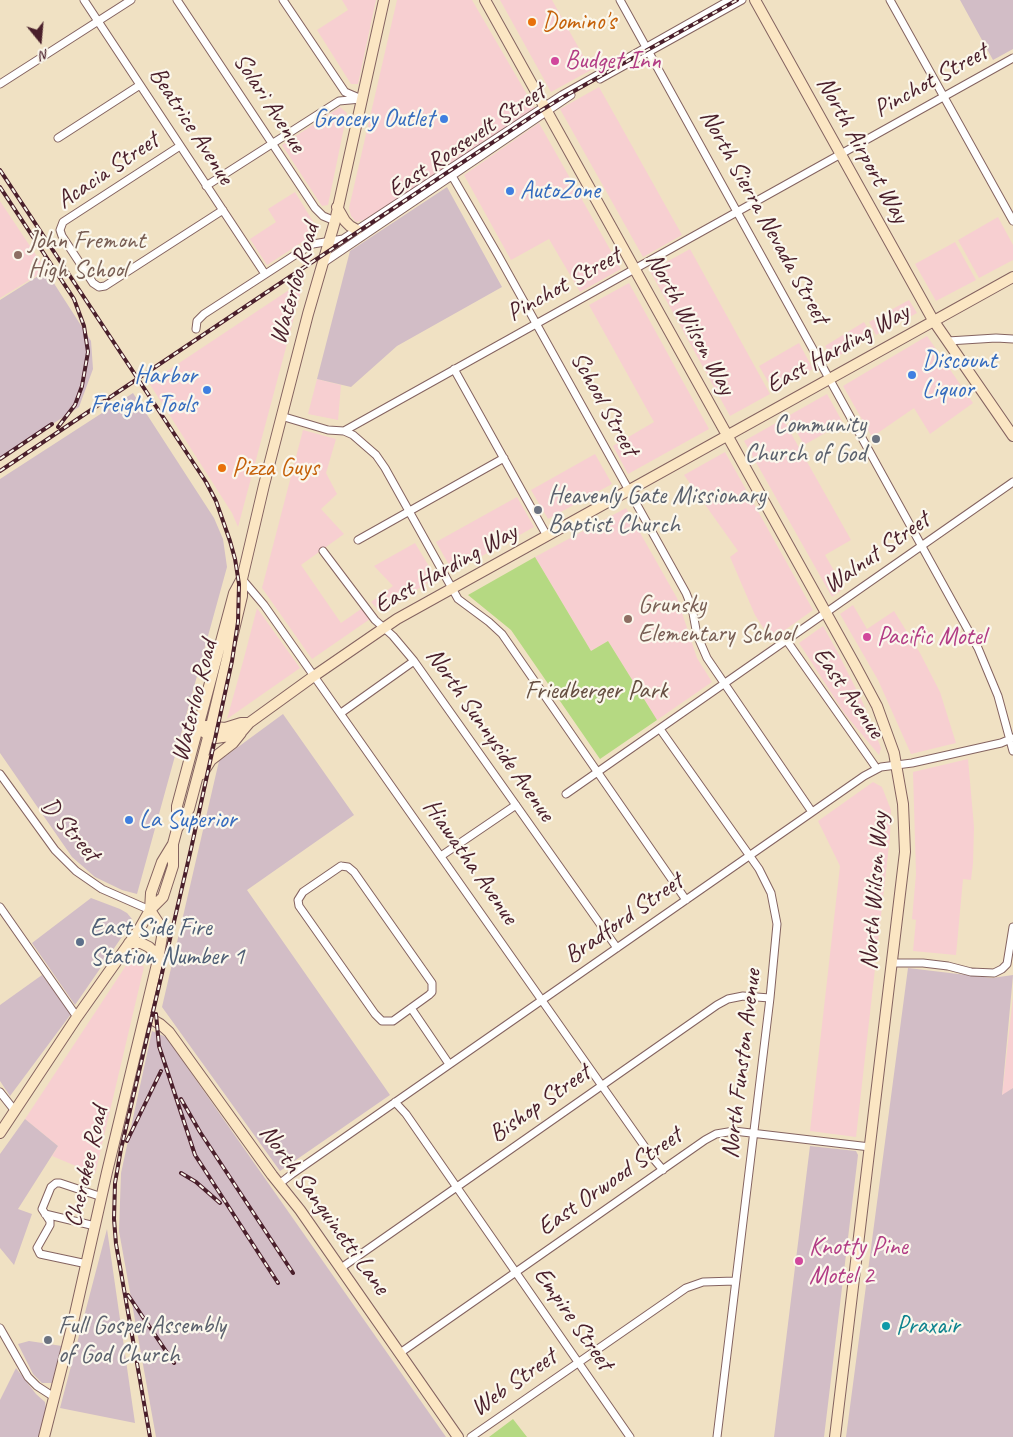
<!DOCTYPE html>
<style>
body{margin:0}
#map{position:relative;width:1013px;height:1437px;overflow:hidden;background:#f0e1c3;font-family:Caveat,sans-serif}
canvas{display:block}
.north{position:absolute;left:15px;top:15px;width:50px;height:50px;-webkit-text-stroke:4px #fbf7ec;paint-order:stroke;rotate:163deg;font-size:14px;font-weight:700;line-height:20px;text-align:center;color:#4a1f2b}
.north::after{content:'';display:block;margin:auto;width:18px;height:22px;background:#4a1f2b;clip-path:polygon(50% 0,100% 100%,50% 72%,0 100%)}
</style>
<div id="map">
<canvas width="1013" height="1437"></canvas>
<div class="north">N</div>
</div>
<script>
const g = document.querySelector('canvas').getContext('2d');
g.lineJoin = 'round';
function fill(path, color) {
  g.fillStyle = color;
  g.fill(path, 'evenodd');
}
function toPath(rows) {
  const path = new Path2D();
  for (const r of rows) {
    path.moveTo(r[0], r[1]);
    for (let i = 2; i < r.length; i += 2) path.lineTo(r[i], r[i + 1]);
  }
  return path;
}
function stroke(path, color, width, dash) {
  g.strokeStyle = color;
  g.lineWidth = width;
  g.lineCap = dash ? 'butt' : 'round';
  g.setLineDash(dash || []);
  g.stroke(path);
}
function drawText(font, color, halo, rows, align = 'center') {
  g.font = font + ' Caveat,sans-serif';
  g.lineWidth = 4.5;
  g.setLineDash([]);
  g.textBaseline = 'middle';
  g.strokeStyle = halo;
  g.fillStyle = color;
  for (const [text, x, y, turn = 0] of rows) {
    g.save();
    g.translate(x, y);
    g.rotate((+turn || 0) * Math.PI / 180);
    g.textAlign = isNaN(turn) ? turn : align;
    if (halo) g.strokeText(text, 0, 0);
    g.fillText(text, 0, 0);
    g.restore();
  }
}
fill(toPath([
 [342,0,376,0,358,84,351,84,317,30,348,10],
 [397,0,472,0,536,110,364,220,356,222,351,216,349,208],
 [500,0,552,0,591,70,551,92],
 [599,87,682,235,643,257,560,109],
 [340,107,347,113,328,205,322,206,282,145],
 [539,123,621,269,580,292,549,239,511,260,464,175],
 [295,192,317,228,316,233,267,265,250,239,276,222,268,209],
 [0,201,46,270,0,298],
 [998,217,1013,245,1013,260,979,278,958,240],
 [955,242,976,280,936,301,915,264],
 [690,249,770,394,730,416,650,271],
 [304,280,238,527,232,513,149,383],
 [629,283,709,429,628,474,613,446,654,422,589,305],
 [909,300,917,313,876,335,869,322],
 [864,322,873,337,833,359,825,346],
 [927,336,973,403,930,434,914,408,872,437,843,386],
 [799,343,813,369,774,392,759,366],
 [317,379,341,385,338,420,308,414],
 [827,394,843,423,804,445,788,416],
 [783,419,851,540,825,555,844,588,832,597,744,441],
 [303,430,336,439,326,473,337,494,321,509,344,534,301,565,341,623,361,609,370,619,312,659,262,588],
 [725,452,813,610,771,640,755,615,730,557,738,551,684,475],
 [595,454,612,484,548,519,531,490],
 [517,497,534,527,453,572,436,542],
 [626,508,677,598,697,658,712,682,657,720,608,641,591,651,535,557],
 [415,543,436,578,380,612,371,602,393,586,374,566],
 [853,605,867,629,894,611,920,653,940,692,956,743,911,754,878,680,840,614],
 [257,608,300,668,227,719,244,658],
 [823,626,838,653,863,703,881,748,879,755,845,714,799,643],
 [968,759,974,827,973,863,971,880,963,879,956,955,913,951,916,920,912,919,916,874,913,772],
 [873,782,882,787,891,810,890,836,856,1137,810,1131,840,866,818,821],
 [136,961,144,967,95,1174,52,1156,58,1146,25,1119,127,964],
 [1013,997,1013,1088,1002,1096]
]), '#f7cfd1');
fill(toPath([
 [960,0,1013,0,1013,49,993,60],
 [447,187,502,287,397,346,351,387,317,379,350,251],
 [46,271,91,341,93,369,79,407,0,458,0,300],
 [133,393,214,518,223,539,227,567,137,894,122,890,95,877,72,857,0,753,0,479],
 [283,714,354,815,247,890,390,1095,280,1171,162,1007,219,761],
 [91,898,120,909,127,913,132,919,128,928,75,1005,32,943],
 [908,968,992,978,1013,975,1002,1095,1013,1088,1013,1437,846,1437],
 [42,975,71,1014,10,1096,0,1081,0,1005],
 [152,1031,166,1037,446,1437,156,1437,119,1231,121,1173],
 [25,1119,58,1146,18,1209,32,1214,14,1265,0,1248,0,1154],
 [810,1146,856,1151,858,1155,824,1437,774,1437],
 [107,1229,135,1423,60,1408],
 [29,1341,62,1346,52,1383,42,1383,33,1374,18,1344],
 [16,1368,36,1394,45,1402,46,1409,39,1437,0,1437,0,1400]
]), '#d2bdc6');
fill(toPath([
 [535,557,591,651,608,641,657,720,600,759,511,630,468,595],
 [513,1419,527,1437,489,1437]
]), '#b5d982');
const street = toPath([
 [84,0,265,274],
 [177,0,315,208,323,216,335,221],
 [283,0,345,92,359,98],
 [620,0,978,648,998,696,1013,751],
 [890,0,1013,221],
 [600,79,742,0],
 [0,84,131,0],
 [58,138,140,85],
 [180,146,63,222,60,230,62,236,93,283,99,287,105,286,223,210],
 [448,169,498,255,686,593,692,608,697,635,707,658,812,812],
 [206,186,339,101,361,99],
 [323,263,571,95],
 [196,329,197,321,204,314,298,253,313,244,343,239,562,95,730,0],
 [948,341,996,338,1013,339],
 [454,369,547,536],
 [281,416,328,430,344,431,353,435,376,455,385,468,458,599,489,622,502,634,686,900],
 [344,431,1013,58],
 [358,540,504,458],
 [323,551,375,620,393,636,414,661,617,948],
 [242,579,264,605,652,1157,663,1170],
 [787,641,877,769],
 [341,713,414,661],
 [660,729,759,869,771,893,777,924,770,998,717,1437],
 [0,774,55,850,76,871,102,889,150,910],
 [566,794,1013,482],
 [441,856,516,805],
 [341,866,348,867,354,872,432,983,432,992,429,995,393,1021,382,1021,375,1014,299,906,298,900,303,892,341,866],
 [0,907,77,1017],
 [891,963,923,963,948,966,971,972,994,973,1002,969,1007,964,1013,927],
 [411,1008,449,1064],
 [0,1092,15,1111],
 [395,1102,406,1114,630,1437],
 [279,1184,292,1174,864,776,881,767,912,763,1001,743,1013,738],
 [45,1214,95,1226],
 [87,1264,40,1254,37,1248,50,1225,50,1221,42,1209,51,1187,56,1183,60,1183,102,1197],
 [341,1268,717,1005,728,999,743,996,770,998],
 [0,1328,28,1377,37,1386,54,1397],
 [400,1353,705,1140,716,1134,734,1131,870,1147],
 [471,1437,686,1288,703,1282,735,1281]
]);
const secondary = toPath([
 [485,0,855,665,877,706,894,753,903,804,905,852,835,1437],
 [755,0,933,320,1013,436],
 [337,207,345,221,350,226,357,230],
 [206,726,225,728,241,723,249,723],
 [197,727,209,736,216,738,236,735,243,730,249,723,314,676,397,619,1013,277],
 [202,774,211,760,233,743,241,733],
 [177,829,189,809,211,726,242,596,242,579,264,485,308,314,335,221,384,0],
 [150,910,151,893,162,862,173,844],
 [129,943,141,943,149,947,154,952,158,960],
 [146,1016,160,1024,169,1032,272,1175,300,1210,458,1437],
 [0,1133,77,1017,140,928,150,910,163,897,173,866,173,844,177,829,177,806,234,593,241,580],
 [44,1437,72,1327,107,1172,158,960,162,937,161,927,150,910]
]);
stroke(street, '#846360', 9);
stroke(secondary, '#846360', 12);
stroke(street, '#fff', 7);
stroke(secondary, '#fbe6c3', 10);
const rail = toPath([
 [0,170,206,482,216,501,230,541,235,559,239,584,238,622,232,661,191,849,121,1149,115,1183,114,1219,116,1244,150,1437],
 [0,187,74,299,84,326,88,352,82,386,75,405,58,427],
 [0,459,52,424],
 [0,471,273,288,537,113,563,97,737,0],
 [156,1014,159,1046,195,1155,278,1283],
 [181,1099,200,1132,293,1273],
 [127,1141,161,1071],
 [181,1173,196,1182,220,1203],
 [128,1295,174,1363]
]);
stroke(rail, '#4a1f2b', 4);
stroke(rail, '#fbf7ec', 2, [5.5]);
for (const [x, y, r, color] of [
 [532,22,5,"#e8710a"],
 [555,61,5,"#d1479c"],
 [444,119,5,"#3f7fe0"],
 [510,191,5,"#3f7fe0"],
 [18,255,5,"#8d6e63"],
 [912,375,5,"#3f7fe0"],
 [207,390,5,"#3f7fe0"],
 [876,439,5,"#6b7280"],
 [222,468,5,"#e8710a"],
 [538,510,5,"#6b7280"],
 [628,619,5,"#8d6e63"],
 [867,637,5,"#d1479c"],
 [129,820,5,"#3f7fe0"],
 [80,942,5,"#5c6f8a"],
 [799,1261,5,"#d1479c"],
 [886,1326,5,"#0f9aa8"],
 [48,1340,5,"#6b7280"]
]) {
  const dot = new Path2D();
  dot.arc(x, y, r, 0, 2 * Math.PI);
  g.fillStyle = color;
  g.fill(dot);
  stroke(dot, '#fbf7ec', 2);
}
drawText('25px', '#c56008', '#fbf7ec', [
 ["Domino's",542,22],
 ["Pizza Guys",232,468]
], 'left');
drawText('25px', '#b23c85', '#fbf7ec', [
 ["Budget Inn",565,61],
 ["Pacific Motel",877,637],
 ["Knotty Pine",809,1247],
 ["Motel 2",809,1276]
], 'left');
drawText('25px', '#4a1f2b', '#fbf7ec', [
 ["Pinchot Street",931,81,-29],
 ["Solari Avenue",269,103,57],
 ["Beatrice Avenue",191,126,57],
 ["East Roosevelt Street",467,141,-34],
 ["North Airport Way",862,150,61],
 ["Acacia Street",108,171,-34],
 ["North Sierra Nevada Street",764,217,61],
 ["Waterloo Road",295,284,-74],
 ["Pinchot Street",564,285,-29],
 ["North Wilson Way",690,324,61],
 ["East Harding Way",838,349,-29],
 ["School Street",604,404,61],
 ["Walnut Street",877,553,-35],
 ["East Harding Way",446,569,-29],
 ["East Avenue",848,693,55],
 ["Waterloo Road",195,701,-76],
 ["North Sunnyside Avenue",490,735,55],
 ["D Street",70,830,49],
 ["Hiawatha Avenue",470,862,55],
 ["North Wilson Way",875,891,-86],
 ["Bradford Street",624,919,-35],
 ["North Funston Avenue",742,1064,-83],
 ["Bishop Street",540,1104,-35],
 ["Cherokee Road",87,1167,-77],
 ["East Orwood Street",610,1182,-35],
 ["North Sanguinetti Lane",324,1210,54],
 ["Empire Street",573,1319,55],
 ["Web Street",514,1383,-35]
]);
drawText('25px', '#366cbe', '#fbf7ec', [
 ["Grocery Outlet",434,119,"right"],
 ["AutoZone",520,191],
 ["Discount",922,361],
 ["Liquor",922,390],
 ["Harbor",197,376,"right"],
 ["Freight Tools",197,405,"right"],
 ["La Superior",139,820]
], 'left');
drawText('25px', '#785e54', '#fbf7ec', [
 ["John Fremont",28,241],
 ["High School",28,270],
 ["Grunsky",638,605],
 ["Elementary School",638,634]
], 'left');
drawText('25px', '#5b616d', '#fbf7ec', [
 ["Community",866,425,"right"],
 ["Church of God",866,454,"right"],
 ["Heavenly Gate Missionary",548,496],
 ["Baptist Church",548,525],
 ["Full Gospel Assembly",58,1326],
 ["of God Church",58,1355]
], 'left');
drawText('25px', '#654e41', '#fbf7ec', [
 ["Friedberger Park",596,691]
]);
drawText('25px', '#4e5e75', '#fbf7ec', [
 ["East Side Fire",90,928],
 ["Station Number 1",90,957]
], 'left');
drawText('25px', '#0d838f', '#fbf7ec', [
 ["Praxair",896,1326]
], 'left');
</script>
